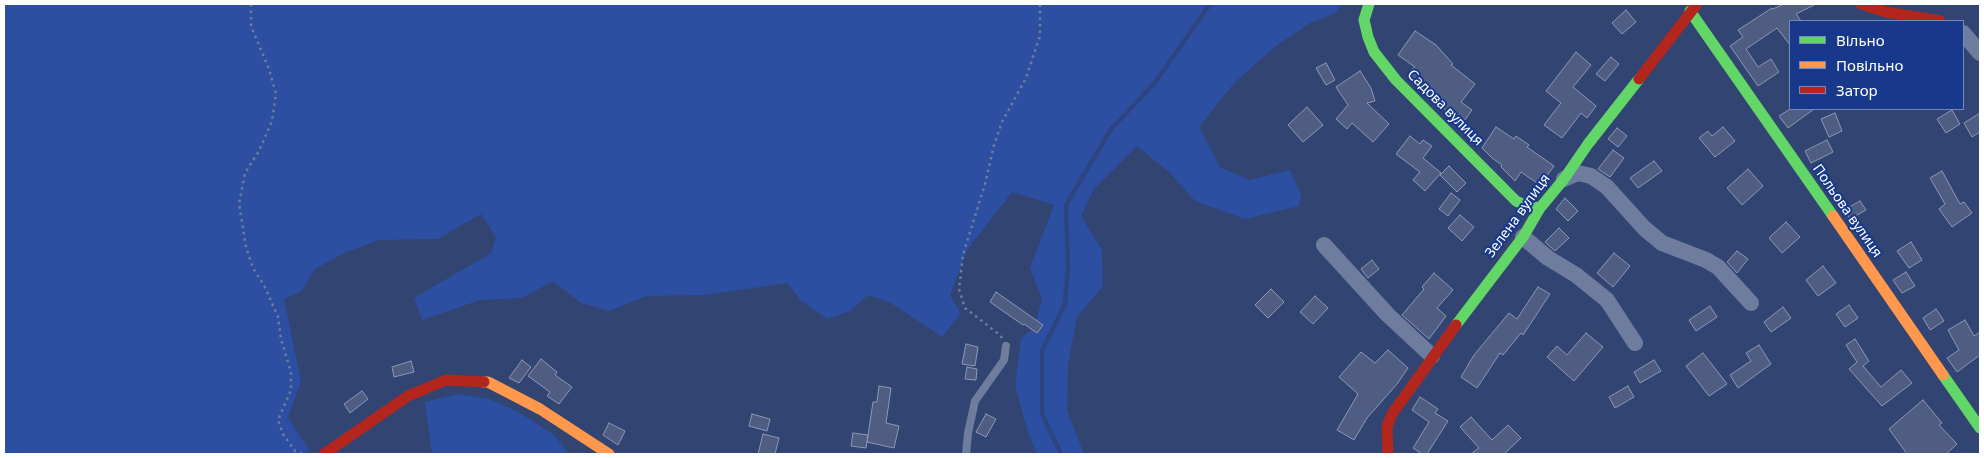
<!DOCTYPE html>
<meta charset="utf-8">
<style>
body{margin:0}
#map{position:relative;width:1984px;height:458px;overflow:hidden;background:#324471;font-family:"Noto Sans",sans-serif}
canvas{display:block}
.frame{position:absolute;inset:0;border:5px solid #fff;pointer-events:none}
.legend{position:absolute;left:1789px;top:20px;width:175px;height:90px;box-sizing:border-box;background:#18398b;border:1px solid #7488b9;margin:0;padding:6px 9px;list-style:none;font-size:15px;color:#fff}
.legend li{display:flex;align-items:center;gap:10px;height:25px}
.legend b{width:25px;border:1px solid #7488b9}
</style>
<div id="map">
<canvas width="1984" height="458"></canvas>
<div class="frame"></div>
<ul class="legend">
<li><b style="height:6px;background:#63d668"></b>Вільно</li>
<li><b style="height:6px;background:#ff974d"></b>Повільно</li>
<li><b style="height:6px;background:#b3261e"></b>Затор</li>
</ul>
</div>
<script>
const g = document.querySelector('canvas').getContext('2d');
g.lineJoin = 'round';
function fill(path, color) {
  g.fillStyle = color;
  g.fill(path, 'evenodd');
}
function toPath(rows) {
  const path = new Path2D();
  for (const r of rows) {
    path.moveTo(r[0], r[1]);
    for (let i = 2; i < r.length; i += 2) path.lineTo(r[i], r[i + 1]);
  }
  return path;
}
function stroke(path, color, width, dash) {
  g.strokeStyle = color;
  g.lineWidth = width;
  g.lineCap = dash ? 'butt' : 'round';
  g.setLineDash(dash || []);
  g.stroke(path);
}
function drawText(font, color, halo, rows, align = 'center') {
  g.font = font + ' "Noto Sans",sans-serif';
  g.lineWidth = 4;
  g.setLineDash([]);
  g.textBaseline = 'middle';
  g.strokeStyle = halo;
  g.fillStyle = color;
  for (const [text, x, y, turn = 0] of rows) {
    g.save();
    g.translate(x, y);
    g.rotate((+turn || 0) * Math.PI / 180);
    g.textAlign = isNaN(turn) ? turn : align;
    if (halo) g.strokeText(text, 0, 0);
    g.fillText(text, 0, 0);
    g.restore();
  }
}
fill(toPath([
 [4,4,1341,4,1336,13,1310,23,1276,46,1234,83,1199,127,1220,167,1249,180,1290,170,1301,194,1299,206,1245,219,1195,201,1169,172,1137,146,1094,189,1081,216,1102,250,1103,286,1077,317,1068,364,1067,410,1084,454,1037,454,1028,432,1015,385,1021,338,1034,328,1042,299,1030,268,1054,205,1012,192,967,250,950,295,961,314,942,337,891,303,868,295,850,311,828,319,801,301,788,283,705,295,647,296,609,311,581,303,553,281,522,298,480,300,422,320,414,298,491,253,496,237,481,214,438,239,379,240,344,253,315,269,302,291,284,299,301,382,288,417,309,450,305,454,4,454],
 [458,394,489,399,518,412,553,434,569,454,432,454,425,402]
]), '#2c4fa1');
stroke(toPath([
 [1061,454,1042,414,1042,351,1065,304,1068,267,1066,205,1111,129,1154,84,1210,4]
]), '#2d4480', 4.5);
const building = toPath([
 [1784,4,1816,4,1796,14,1801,21,1790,21,1790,45,1777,28,1746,49,1758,67,1771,59,1779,72,1758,86,1730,46,1743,37,1738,30,1772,8,1773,9,1784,4],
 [1626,10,1636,22,1622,34,1612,23,1626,10],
 [1415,31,1436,45,1453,64,1451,65,1475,84,1461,102,1472,110,1462,124,1452,117,1408,73,1415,67,1398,55,1415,31],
 [1576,52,1591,65,1573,87,1596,106,1587,118,1581,113,1562,138,1544,125,1561,103,1546,91,1576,52],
 [1611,57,1619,64,1605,81,1596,74,1611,57],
 [1326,63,1335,80,1326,85,1316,68,1326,63],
 [1360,71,1371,88,1375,101,1367,103,1389,124,1373,142,1352,123,1347,129,1336,119,1348,105,1336,87,1360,71],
 [1307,107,1323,125,1303,142,1288,125,1307,107],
 [1790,109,1814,109,1788,128,1779,116,1790,109],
 [1952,110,1960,124,1946,133,1937,119,1952,110],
 [1835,113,1842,131,1829,137,1821,119,1835,113],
 [1980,113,1980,132,1972,137,1964,123,1980,113],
 [1496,127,1514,139,1516,136,1529,145,1527,147,1554,166,1540,185,1521,172,1515,181,1501,167,1502,165,1492,158,1482,148,1496,127],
 [1723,127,1735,141,1715,157,1699,138,1708,131,1712,136,1723,127],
 [1617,128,1627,136,1618,147,1608,139,1617,128],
 [1410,136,1420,144,1423,140,1432,146,1423,158,1441,173,1425,191,1413,180,1420,172,1396,154,1410,136],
 [1827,140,1833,152,1811,163,1805,151,1827,140],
 [1613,150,1624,158,1610,177,1598,169,1613,150],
 [1654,161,1662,171,1638,188,1630,178,1654,161],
 [1449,166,1466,183,1457,192,1440,175,1449,166],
 [1748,169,1763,186,1742,205,1727,188,1748,169],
 [1942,171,1960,204,1964,202,1972,213,1952,227,1939,209,1945,204,1930,178,1942,171],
 [1451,193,1460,200,1448,216,1439,209,1451,193],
 [1565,198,1578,211,1568,221,1556,209,1565,198],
 [1860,201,1866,210,1850,219,1844,210,1860,201],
 [1460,215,1474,227,1462,241,1448,228,1460,215],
 [1786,222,1800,237,1782,253,1769,238,1786,222],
 [1559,228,1569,238,1555,251,1545,242,1559,228],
 [1911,242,1922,260,1909,268,1897,251,1911,242],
 [1737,251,1748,259,1737,273,1727,262,1737,251],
 [1614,253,1630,266,1613,287,1597,273,1614,253],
 [1372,260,1379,269,1368,278,1361,269,1372,260],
 [1823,266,1836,283,1818,296,1806,280,1823,266],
 [1906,272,1915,286,1902,293,1893,280,1906,272],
 [1434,273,1453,290,1437,308,1446,316,1429,339,1402,315,1424,289,1422,287,1434,273],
 [1538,287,1550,294,1523,335,1521,333,1503,355,1500,353,1477,388,1461,377,1474,355,1509,313,1517,319,1538,287],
 [1271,289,1284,302,1268,318,1255,305,1271,289],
 [996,292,1043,325,1037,333,1024,324,1023,325,990,302,996,292],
 [1315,296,1328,308,1313,324,1300,312,1315,296],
 [1849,305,1858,318,1845,327,1836,314,1849,305],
 [1710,306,1717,317,1696,331,1689,320,1710,306],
 [1783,307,1791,318,1771,332,1764,322,1783,307],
 [1936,309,1944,321,1930,330,1923,318,1936,309],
 [1965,320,1974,336,1980,332,1980,355,1957,372,1947,358,1959,350,1948,330,1965,320],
 [1586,333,1603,347,1574,381,1547,357,1557,346,1567,355,1586,333],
 [1855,339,1869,361,1863,366,1881,387,1901,370,1912,383,1882,406,1849,369,1857,362,1846,345,1855,339],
 [966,344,978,347,975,366,962,364,966,344],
 [1759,345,1771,364,1738,388,1730,375,1751,361,1746,353,1759,345],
 [1388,350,1408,368,1397,384,1367,418,1354,440,1337,430,1358,394,1339,377,1361,352,1375,363,1388,350],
 [1703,353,1727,384,1709,396,1686,366,1703,353],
 [541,359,557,372,555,375,572,387,559,404,547,396,550,392,528,376,541,359],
 [522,360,531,367,519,383,509,378,522,360],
 [1654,360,1661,371,1640,383,1634,372,1654,360],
 [411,361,414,372,394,377,392,367,411,361],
 [967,367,977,369,976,380,965,379,967,367],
 [879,386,891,388,886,423,899,426,894,448,867,442,873,402,877,402,879,386],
 [1628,386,1634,397,1615,408,1609,397,1628,386],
 [362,391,368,399,350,413,344,404,362,391],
 [1420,397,1438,409,1435,413,1448,421,1427,454,1422,454,1413,448,1429,422,1412,410,1420,397],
 [1923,400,1942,423,1939,425,1957,444,1946,454,1907,454,1889,429,1923,400],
 [752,414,770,419,767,431,749,426,752,414],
 [986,414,996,419,986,437,976,432,986,414],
 [1471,417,1492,440,1508,425,1521,438,1504,454,1471,454,1479,448,1460,427,1471,417],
 [609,423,625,431,618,445,603,435,609,423],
 [853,433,868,435,866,448,851,446,853,433],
 [763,434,779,438,775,454,758,454,763,434]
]);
fill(building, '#4f5d82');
stroke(building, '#8d98b4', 1);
stroke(toPath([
 [251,4,251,26,269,69,276,94,272,121,259,151,245,173,239,204,246,247,253,268,265,287,278,317,281,339,291,372,291,390,278,420,283,434,295,451,303,454],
 [1002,338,1000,335,965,308,959,289,963,255,985,184,994,145,1002,122,1026,78,1040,36,1040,4]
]), '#6e7c9d', 2.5, [2.5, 4]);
stroke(toPath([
 [966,454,968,433,975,401,1004,360,1006,346]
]), '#6e7c9d', 8);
stroke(toPath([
 [1963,33,1980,53],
 [1564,179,1578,173,1591,176,1607,187,1644,228,1662,243,1706,260,1718,267,1751,303],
 [1523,237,1548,258,1576,275,1607,300,1635,343],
 [1324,245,1388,315,1432,356]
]), '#6e7c9d', 16);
stroke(toPath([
 [1369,4,1364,20,1368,37,1374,52,1396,80,1516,201,1527,206,1540,208],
 [1690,11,1833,216],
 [1456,325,1523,237,1540,208,1564,179,1588,144,1639,79],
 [1943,375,1980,428]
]), '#63d668', 11);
stroke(toPath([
 [1833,216,1943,375],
 [484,382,488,382,540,409,609,454]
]), '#ff974d', 11);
stroke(toPath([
 [1861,4,1886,12,1940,21],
 [1639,79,1697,4],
 [324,454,408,396,446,380,484,382],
 [1388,454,1387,427,1392,414,1456,325]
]), '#b3261e', 11);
drawText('14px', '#fff', '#18398b', [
 ["Садова вулиця",1445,108,45],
 ["Польова вулиця",1847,211,55],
 ["Зелена вулиця",1518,216,-54]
]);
</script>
